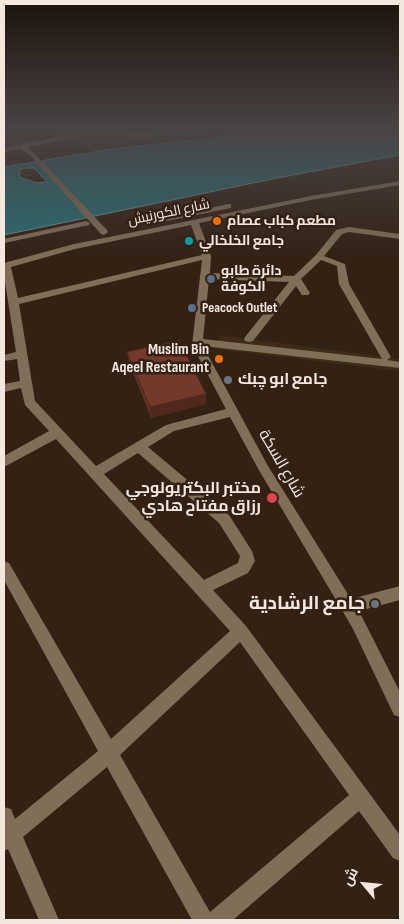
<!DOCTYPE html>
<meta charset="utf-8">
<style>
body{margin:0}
#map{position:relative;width:404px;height:924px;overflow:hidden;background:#332214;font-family:"Sofia Sans Condensed",Cairo,sans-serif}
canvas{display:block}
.frame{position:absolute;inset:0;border:5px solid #f3e7de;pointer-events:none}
.north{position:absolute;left:339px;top:859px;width:50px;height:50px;-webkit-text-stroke:4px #332214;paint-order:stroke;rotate:298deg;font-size:14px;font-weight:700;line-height:20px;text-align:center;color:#f3e7de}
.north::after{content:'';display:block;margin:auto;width:18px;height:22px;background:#f3e7de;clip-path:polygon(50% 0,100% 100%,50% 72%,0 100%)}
</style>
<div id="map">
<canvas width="404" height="924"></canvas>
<div class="frame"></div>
<div class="north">ش</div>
</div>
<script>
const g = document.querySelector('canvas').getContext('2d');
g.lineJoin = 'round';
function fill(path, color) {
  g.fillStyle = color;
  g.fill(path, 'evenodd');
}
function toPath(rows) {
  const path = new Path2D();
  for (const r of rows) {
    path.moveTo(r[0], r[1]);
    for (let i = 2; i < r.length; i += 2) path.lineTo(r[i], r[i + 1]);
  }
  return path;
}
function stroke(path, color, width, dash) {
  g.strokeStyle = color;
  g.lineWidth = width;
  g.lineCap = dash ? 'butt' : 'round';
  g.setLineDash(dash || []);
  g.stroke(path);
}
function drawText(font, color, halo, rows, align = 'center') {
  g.font = font + ' "Sofia Sans Condensed",Cairo,sans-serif';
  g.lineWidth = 5;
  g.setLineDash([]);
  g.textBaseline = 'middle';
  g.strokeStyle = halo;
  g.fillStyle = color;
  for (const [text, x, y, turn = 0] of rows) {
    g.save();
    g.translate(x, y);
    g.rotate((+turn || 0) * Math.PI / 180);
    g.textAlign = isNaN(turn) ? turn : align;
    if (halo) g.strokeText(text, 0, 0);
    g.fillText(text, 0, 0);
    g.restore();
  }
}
fill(toPath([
 [220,335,400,359,400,371,215,349]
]), '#412a17');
const water = toPath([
 [264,129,400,129,400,155,277,178,4,235,4,167,118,148,224,137,264,129],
 [26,168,34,168,47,182,36,183,20,177,19,170,26,168]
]);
fill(water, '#286c73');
stroke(water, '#659193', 1);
fill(toPath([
 [83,129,142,133,187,129,218,129,142,137,86,133,73,138,27,147,34,153,107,230,108,232,104,235,101,234,30,155,20,149,4,152,4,148,71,134,83,129],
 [400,181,400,185,311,200,199,223,211,256,210,273,294,276,316,255,336,230,349,227,400,234,400,239,349,232,342,234,324,256,345,264,349,284,391,357,387,360,400,362,400,368,203,346,268,466,351,599,400,586,400,600,359,611,400,692,400,717,394,715,352,627,260,472,230,417,174,431,148,447,229,515,252,551,255,561,248,573,213,590,246,626,400,835,400,861,393,858,359,811,233,920,192,920,107,767,23,837,59,920,39,920,8,849,4,851,4,807,11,809,15,819,98,751,4,580,4,561,9,563,111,739,230,631,56,439,4,467,4,456,49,431,25,405,21,388,4,392,4,384,20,381,17,359,4,361,4,355,16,352,4,276,4,263,74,244,154,228,311,196,400,181],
 [191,225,202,255,18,298,11,267,75,249,191,225],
 [202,260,192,345,226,409,166,425,96,466,35,401,19,304,202,260],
 [321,260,337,266,339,284,382,359,203,339,209,279,289,282,245,337,244,339,245,341,249,342,253,341,296,286,302,295,308,295,310,293,301,279,321,260],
 [138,453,219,523,240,556,238,563,204,580,104,474,138,453],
 [240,642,349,795,210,912,120,755,240,642],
 [228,204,231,204,231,208,147,225,143,223,228,204],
 [86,221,90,223,89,225,4,243,4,239,86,221]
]), '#7f6e58');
fill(toPath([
 [127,352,206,404,151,418,129,362]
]), '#633125');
fill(toPath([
 [206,394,206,404,151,418,150,407]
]), '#50281e');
const building = toPath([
 [179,340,206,394,150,407,127,352,179,340]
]);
fill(building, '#73392b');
stroke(building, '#50281e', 1);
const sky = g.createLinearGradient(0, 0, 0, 259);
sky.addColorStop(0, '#1c130b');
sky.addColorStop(0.5, '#4a4445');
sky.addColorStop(1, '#4a444500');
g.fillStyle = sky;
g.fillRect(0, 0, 404, 259);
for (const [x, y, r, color] of [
 [217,221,5,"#e8710a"],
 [189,241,5,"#0f9aa8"],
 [211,279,5,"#5c6f8a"],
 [192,308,5,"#5c6f8a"],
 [219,359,5,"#e8710a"],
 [228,380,5,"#6b7280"],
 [272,498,6,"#e0444e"],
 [375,604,5,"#6b7280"]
]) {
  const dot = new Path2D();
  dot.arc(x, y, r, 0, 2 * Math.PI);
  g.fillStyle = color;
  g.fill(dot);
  stroke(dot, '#332214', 2);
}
drawText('14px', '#f3e7de', '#332214', [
 ["شارع الكورنيش",169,213,-12]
]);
drawText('bold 14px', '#f3e7de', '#332214', [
 ["مطعم كباب عصام",227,221],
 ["جامع الخلخالي",199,241],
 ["دائرة طابو",221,271],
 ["الكوفة",221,287],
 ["Peacock Outlet",202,308]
], 'left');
drawText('bold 16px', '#f3e7de', '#332214', [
 ["Muslim Bin",209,350],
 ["Aqeel Restaurant",209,368],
 ["جامع ابو چبك",238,380,"left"],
 ["مختبر البكتريولوجي",261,489],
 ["رزاق مفتاح هادي",261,507]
], 'right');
drawText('16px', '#f3e7de', '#332214', [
 ["شارع السكة",281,464,60]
]);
drawText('bold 19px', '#f3e7de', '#332214', [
 ["جامع الرشادية",365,604]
], 'right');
</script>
